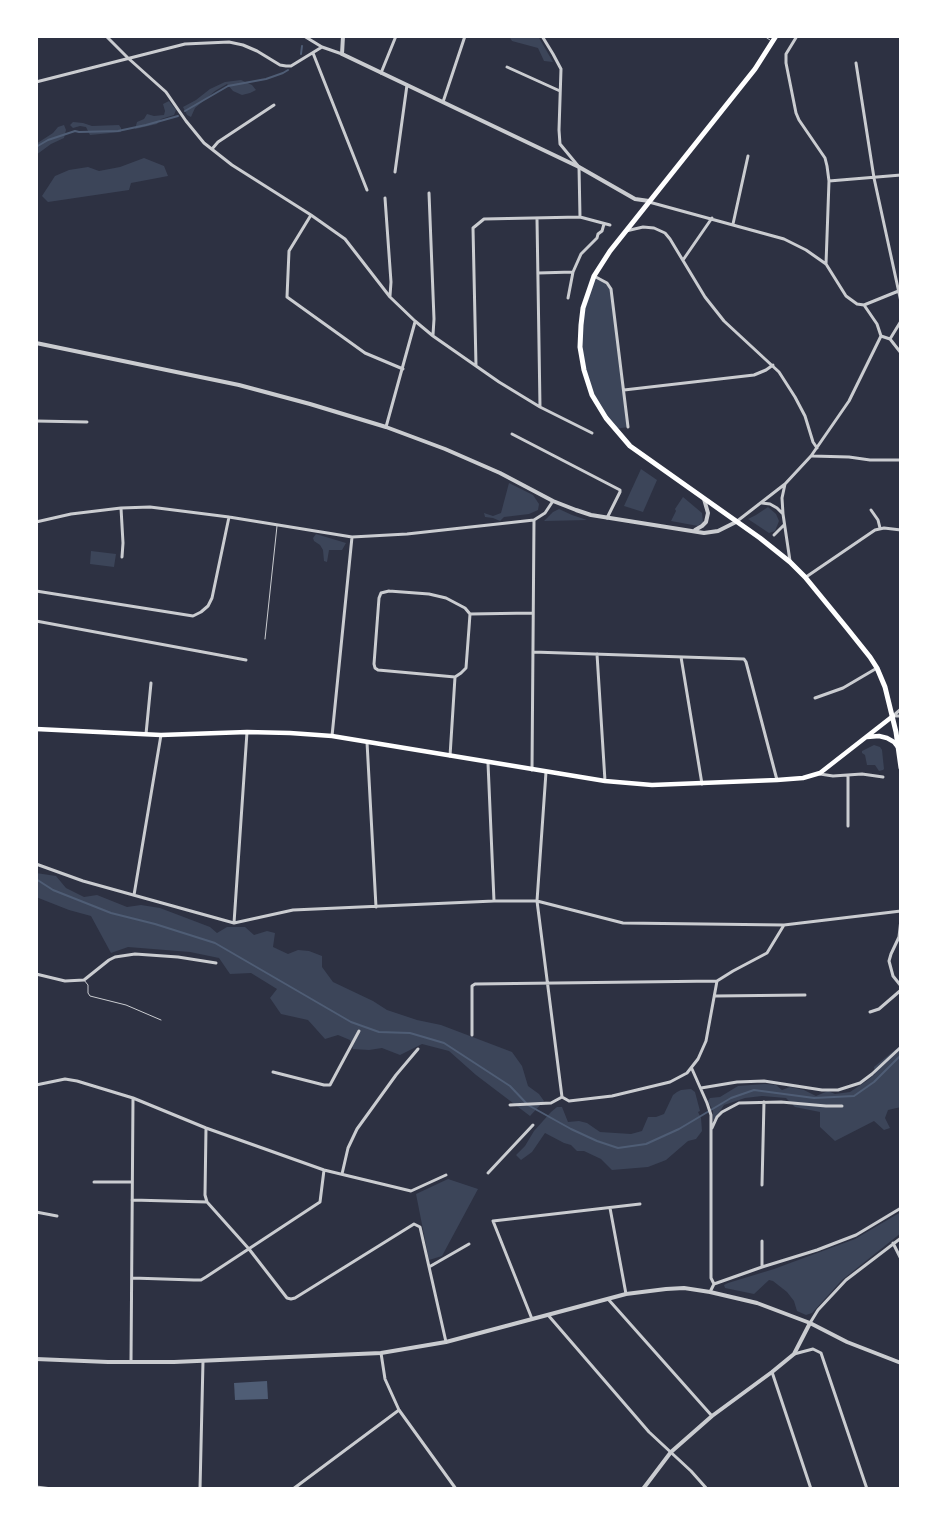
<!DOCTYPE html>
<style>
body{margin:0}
#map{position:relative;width:937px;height:1525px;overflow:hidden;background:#2d3142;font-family:"Fira Sans",sans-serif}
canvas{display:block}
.frame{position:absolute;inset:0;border:38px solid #fff;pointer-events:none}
</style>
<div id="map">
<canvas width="937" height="1525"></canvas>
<div class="frame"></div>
</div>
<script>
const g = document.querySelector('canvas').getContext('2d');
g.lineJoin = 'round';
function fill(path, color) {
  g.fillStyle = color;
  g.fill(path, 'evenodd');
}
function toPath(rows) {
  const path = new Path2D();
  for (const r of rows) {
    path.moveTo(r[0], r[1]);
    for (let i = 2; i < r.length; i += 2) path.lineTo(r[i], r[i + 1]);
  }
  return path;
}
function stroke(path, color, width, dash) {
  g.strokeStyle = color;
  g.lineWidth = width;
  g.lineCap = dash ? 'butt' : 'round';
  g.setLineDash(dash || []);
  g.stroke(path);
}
fill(toPath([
 [509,36,538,36,553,62,544,61,538,48,512,41],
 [241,80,252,85,256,90,250,93,242,95,233,91,227,84,215,91,195,108,191,117,187,115,183,107,196,100,210,89,225,82],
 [169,101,176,110,174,115,161,119,157,124,135,129,137,122,144,119,147,114,154,116,164,115,165,111,163,104],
 [73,122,83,123,92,126,119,125,121,128,121,132,90,135,86,127,80,126,73,128,70,125],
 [64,125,66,130,64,138,51,144,36,155,36,144,53,133,58,127],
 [144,158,164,166,168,176,131,183,129,190,48,202,42,196,55,176,69,170,88,167,99,171,120,167],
 [594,276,607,283,611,289,628,427,615,429,592,395,584,370,581,325],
 [641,469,657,480,643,512,624,506],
 [509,483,533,495,539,504,538,510,529,514,504,517,500,521,493,518,485,517,484,513,493,516,501,513],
 [683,497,702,513,703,522,698,526,671,521,676,511,675,509],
 [768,507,776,514,779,521,775,531,769,533,748,519,756,515],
 [559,509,572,515,587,520,544,521,553,512],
 [316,534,346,543,342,550,329,550,327,562,324,561,323,550,320,545,314,541,313,538],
 [91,551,116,554,114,567,90,564],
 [874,745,880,747,882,750,884,769,883,770,879,771,875,765,867,765,865,755,862,753,862,751],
 [36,873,56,876,66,888,84,897,97,895,127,907,141,905,160,908,210,927,217,933,227,927,245,927,254,935,267,931,275,933,273,947,288,954,298,950,309,951,322,956,322,967,333,982,373,1001,387,1010,417,1020,441,1025,512,1052,522,1066,528,1086,539,1094,544,1101,530,1116,476,1075,449,1051,422,1044,400,1055,382,1048,369,1050,353,1049,350,1040,338,1035,325,1039,308,1020,281,1014,270,998,277,989,251,973,230,974,219,958,190,952,128,947,111,953,91,916,69,910,36,897],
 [901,1045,901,1107,888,1110,885,1118,890,1128,884,1130,874,1121,835,1141,820,1127,820,1112,795,1107,786,1098,762,1096,745,1098,724,1105,714,1120,713,1120,713,1111,708,1101,710,1098,720,1097,738,1086,765,1084,776,1085,782,1090,790,1087,804,1090,816,1096,828,1091,835,1094,850,1092,868,1080,875,1074,874,1067],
 [691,1089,695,1092,700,1111,698,1112,701,1118,702,1131,696,1139,688,1141,666,1160,648,1167,612,1170,601,1159,584,1151,577,1151,571,1145,564,1143,545,1133,532,1152,521,1160,516,1155,525,1146,534,1131,551,1112,557,1107,562,1107,568,1122,579,1121,587,1123,600,1132,631,1134,642,1131,648,1117,656,1117,664,1114,673,1095,677,1092,681,1090],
 [448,1179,478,1189,442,1256,429,1260,416,1194],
 [901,1212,901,1233,842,1280,812,1313,806,1315,797,1311,794,1301,787,1292,773,1281,769,1280,754,1294,725,1288,724,1285,728,1283,774,1269,855,1239]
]), '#3c4559');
fill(toPath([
 [267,1381,268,1399,235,1400,234,1383]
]), '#4f5d75');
stroke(toPath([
 [301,54,302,46],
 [185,111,228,86,266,79,283,73,288,70],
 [36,147,48,140,75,131,79,132,118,131,146,125,178,116],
 [36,879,53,890,111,913,155,924,215,943,351,1022,379,1032,410,1033,444,1043,510,1086,528,1105,571,1129,597,1141,618,1148,646,1144,679,1129,731,1098,754,1090,814,1098,854,1096,874,1082,901,1055]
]), '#4f5d75', 2);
stroke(toPath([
 [764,36,770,40],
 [265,639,277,526],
 [84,980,88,985,88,993,90,996,126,1005,161,1020]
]), '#caccd0', 1);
stroke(toPath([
 [106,36,128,58,166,92,186,121,204,143,232,165,311,215,345,239,390,297,415,321,433,336,499,382,540,407,592,433],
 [304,36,322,47,342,54],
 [542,36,553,54,561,69,559,130,560,144,579,167,580,217],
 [797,36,786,54,786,63,796,113,799,120,825,158,827,166,829,181,826,264],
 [313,53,367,190],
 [856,63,874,178,901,302],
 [507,67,560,91],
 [381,73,396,36],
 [36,82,185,44,229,42,243,45,257,51,280,65,286,66,291,66,322,47],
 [443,102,465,36],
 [212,149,218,142,274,105],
 [395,172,407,85],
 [829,181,901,175],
 [429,193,434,319,433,335],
 [385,198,391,282,390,296],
 [649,202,784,239,806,250,826,264,846,296,857,304,864,305,901,290],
 [311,215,289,251,287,297,365,353,403,369],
 [537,219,540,407],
 [733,224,748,156],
 [626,231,643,227,654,228,665,233,670,239,705,297,724,321,779,372,795,397,805,416,813,442,817,448],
 [683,260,712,218],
 [538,273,573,272],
 [594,276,607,283,611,289,628,427],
 [568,298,573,272,581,254,597,238,598,234,602,231,604,224],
 [864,305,877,324,881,336,890,339],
 [890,339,901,321,901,302],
 [890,339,901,353],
 [476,366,473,228,484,219,580,217,610,225],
 [624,390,754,375,766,370,773,365],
 [36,421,87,422],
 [386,427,415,322],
 [512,434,620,490,620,492,607,518],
 [812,456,849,457,870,460,901,460],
 [785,484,782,498,783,514,790,561],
 [762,503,770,504,777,508,782,513],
 [121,508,123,543,122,557],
 [871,510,878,520,880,528],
 [36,522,71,514,121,508,150,507,229,517,352,537,407,534,534,520,545,513,553,501],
 [736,522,785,484,811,456,849,401,881,336],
 [774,535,784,525],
 [806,577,875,530,884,528,901,530],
 [36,591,193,616,201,612,208,606,212,598,229,517],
 [389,591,429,594,446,598,465,608,470,614,469,628,466,668,461,673,455,677,378,670,375,668,374,664,379,598,381,593,389,591],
 [470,614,532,613],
 [36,621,246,660],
 [533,652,744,659,746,662,777,780],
 [597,654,605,781],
 [681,657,702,784],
 [815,698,843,688,877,668],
 [893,716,901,709],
 [893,716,901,716],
 [146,734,151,683],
 [332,736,352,537],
 [367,742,376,907],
 [450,756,455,677],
 [488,763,494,901],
 [532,770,534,520],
 [546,772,537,901,562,1097],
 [820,774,833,776,862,774,883,777],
 [848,826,848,775],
 [36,864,83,881,234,923,293,910,494,901,537,901,623,923,784,925,901,911],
 [134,895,161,735],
 [901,919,899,937,891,954,889,961,893,976,901,986],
 [234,923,247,732],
 [36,974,65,981,84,980,109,960,115,957,135,954,178,957,216,963],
 [715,996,805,995],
 [870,1012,879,1009,901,990],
 [472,1035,472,986,475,984,717,981,733,971,767,953,784,925],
 [692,1069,707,1103,711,1115,711,1278,714,1284],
 [273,1072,324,1085,330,1085,359,1031],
 [36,1085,65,1079,77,1081,133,1098,206,1128,324,1170,411,1191,446,1175],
 [701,1088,737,1082,764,1081,822,1090,838,1090,860,1083,872,1074,901,1047],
 [562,1097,569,1101,612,1096,670,1082,687,1073,698,1059,706,1041,717,981],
 [510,1105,551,1103,562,1097],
 [206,1128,205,1195,207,1202,249,1249,287,1298,291,1299,295,1298,414,1224,420,1227,446,1342],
 [712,1128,717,1117,722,1112,739,1103,781,1102,826,1106,842,1106],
 [488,1173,533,1125],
 [342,1174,348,1148,357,1129,396,1075,418,1049],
 [94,1182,132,1182],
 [762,1185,764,1102],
 [132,1200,207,1202],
 [610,1208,626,1294],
 [36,1212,57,1216],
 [762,1241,762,1267],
 [893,1243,901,1259],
 [429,1267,469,1244],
 [132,1278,194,1280,201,1280,206,1277,320,1202,324,1170],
 [710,1292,714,1284,762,1267,817,1250,856,1235,901,1208],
 [608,1299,712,1416],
 [548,1315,649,1432,691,1471,707,1489],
 [532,1319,493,1221,640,1204],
 [810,1323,818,1310,846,1280,901,1238],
 [381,1353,385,1379,399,1410,456,1489],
 [794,1354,813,1349,821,1353,867,1489],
 [131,1362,133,1098],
 [772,1372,811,1489],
 [36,1487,52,1489],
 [200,1489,203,1361],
 [293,1489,399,1410]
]), '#caccd0', 3);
stroke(toPath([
 [343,36,342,54,579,167,635,199,649,201],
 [36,343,239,385,310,404,386,427,445,449,500,473,553,501,576,510,591,515,704,533,718,531,736,522],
 [695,530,702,526,706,522,708,513,704,499],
 [36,1359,108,1362,174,1362,381,1353,446,1342,626,1294,666,1289,684,1288,710,1292,757,1303,810,1323,847,1342,901,1363],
 [643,1489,671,1452,712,1416,772,1372,794,1354,810,1323]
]), '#caccd0', 4);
stroke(toPath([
 [36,729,161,735,247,732,290,733,332,736,605,781,652,785,777,780,803,778,820,773,893,716],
 [867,737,879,736,887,738,894,742,898,747]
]), '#fff', 4.5);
stroke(toPath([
 [776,36,755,69,610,251,594,276,583,308,581,325,580,347,584,370,592,395,606,418,630,446,760,538,790,562,805,577,846,627,870,657,877,668,885,687,896,732,901,768]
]), '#fff', 5);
</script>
